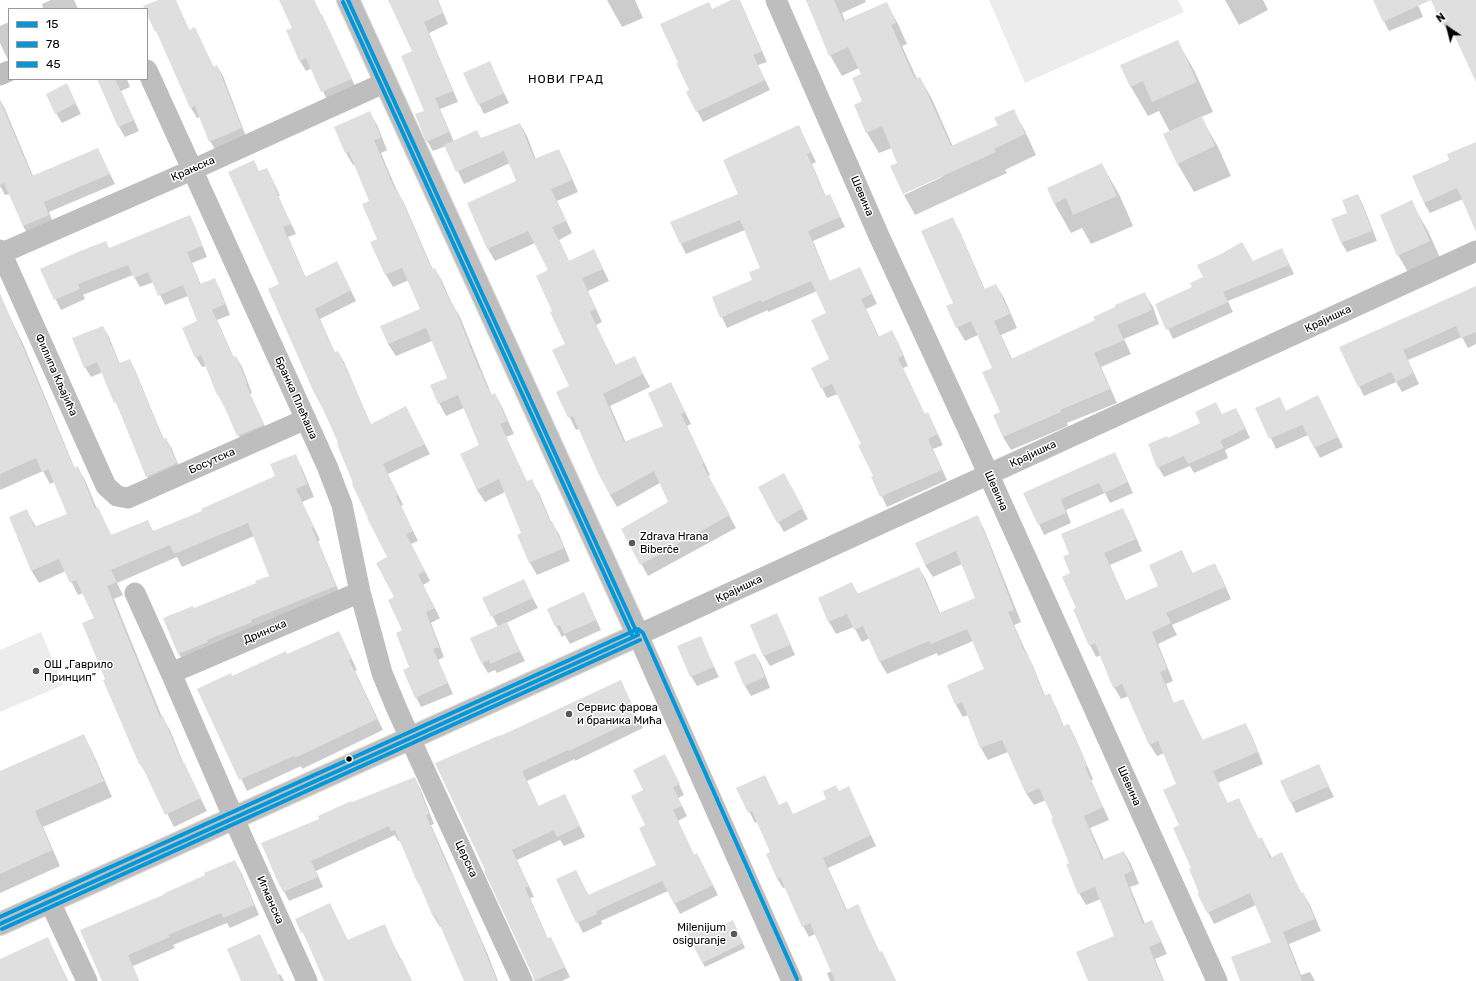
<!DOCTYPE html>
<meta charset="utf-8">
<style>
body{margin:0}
#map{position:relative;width:1476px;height:981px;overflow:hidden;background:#fff;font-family:Rubik,sans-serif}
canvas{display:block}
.legend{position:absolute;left:8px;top:8px;width:140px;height:72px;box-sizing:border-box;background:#fff;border:1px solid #999;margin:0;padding:5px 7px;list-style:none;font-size:12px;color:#000}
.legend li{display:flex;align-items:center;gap:8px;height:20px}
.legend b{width:20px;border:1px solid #999}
.north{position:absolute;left:1428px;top:8px;width:40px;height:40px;-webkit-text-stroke:3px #fff;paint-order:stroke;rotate:325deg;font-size:11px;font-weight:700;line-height:16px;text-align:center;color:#000}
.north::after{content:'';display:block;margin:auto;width:14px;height:18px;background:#000;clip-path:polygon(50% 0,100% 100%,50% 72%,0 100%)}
</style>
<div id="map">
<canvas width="1476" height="981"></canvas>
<ul class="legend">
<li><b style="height:5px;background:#0098da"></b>15</li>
<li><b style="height:5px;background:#0098da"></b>78</li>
<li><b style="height:5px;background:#0098da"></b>45</li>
</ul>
<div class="north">N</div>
</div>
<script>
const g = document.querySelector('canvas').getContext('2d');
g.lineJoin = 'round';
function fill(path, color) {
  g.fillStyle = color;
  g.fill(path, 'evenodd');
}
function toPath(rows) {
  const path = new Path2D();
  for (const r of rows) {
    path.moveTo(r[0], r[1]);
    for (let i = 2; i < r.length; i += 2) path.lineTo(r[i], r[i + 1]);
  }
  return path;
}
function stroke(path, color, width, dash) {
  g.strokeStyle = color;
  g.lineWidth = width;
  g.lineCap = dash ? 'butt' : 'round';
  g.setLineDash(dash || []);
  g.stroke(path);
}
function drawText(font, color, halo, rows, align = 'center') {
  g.font = font + ' Rubik,sans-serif';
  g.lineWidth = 3;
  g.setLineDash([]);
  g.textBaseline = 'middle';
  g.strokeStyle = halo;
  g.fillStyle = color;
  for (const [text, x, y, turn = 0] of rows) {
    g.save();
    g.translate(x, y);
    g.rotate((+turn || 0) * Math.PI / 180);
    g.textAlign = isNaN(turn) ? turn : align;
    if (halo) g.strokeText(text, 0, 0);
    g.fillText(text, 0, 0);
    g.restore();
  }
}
fill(toPath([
 [989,0,1178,0,1184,12,1025,83],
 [41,632,63,685,0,712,0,650]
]), '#ececec');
fill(toPath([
 [51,0,74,0,78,9,40,9,43,8,42,4],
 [160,0,175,0,190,31,195,28,214,68,217,66,223,76,247,139,216,151,210,141,200,117,197,118,191,108,162,42,147,12,147,9,146,9],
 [280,0,314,0,357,90,328,102,312,68,306,71,300,61,287,31,293,28],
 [398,0,438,0,448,24,429,33,458,102,440,109,454,142,481,139,520,124,527,136,536,160,558,150,565,162,578,192,557,201,572,233,559,240,569,261,594,250,609,281,588,291,602,322,596,325,616,366,634,357,650,387,610,406,626,443,664,426,671,383,691,424,687,426,710,475,708,476,736,528,648,576,622,529,670,503,660,483,617,507,610,495,580,428,576,430,557,392,570,386,566,345,549,271,535,243,495,261,488,249,517,182,510,163,464,184,446,146,433,151,427,141,425,111,413,52],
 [607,0,635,0,643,18,622,27],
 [733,0,739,0,743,8,767,62,758,65,770,90,703,122,687,92,690,91,712,10],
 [806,0,865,0,866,2,842,13,845,21,887,4,898,24,907,44,902,46,917,79,920,78,932,99,953,147,999,125,1013,110,1025,131,1036,155,1005,170,1007,173,915,215,904,195,942,177,942,176,904,193,904,195,891,167,899,164,892,148,879,153,867,133,855,105,864,102,862,75,859,68,842,76,830,55],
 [1225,0,1263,0,1268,10,1239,25],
 [1377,0,1416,0,1423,17,1389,31,1384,21],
 [1476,0,1476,71,1454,32,1449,34,1443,24],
 [9,22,9,62,0,43,0,26],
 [1177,41,1194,70,1213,112,1201,117,1218,147,1231,176,1194,192,1177,163,1170,132,1159,111,1148,116,1131,87,1122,65],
 [489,62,509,103,484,114,479,104],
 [99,79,127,79,130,87,121,91,139,131,125,137,119,127],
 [66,84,81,114,62,123,56,113],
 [0,100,5,109,33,176,103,160,115,184,49,212,54,225,29,236,23,226,10,194,5,195,0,186],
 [370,113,377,125,387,150,381,153,397,191,404,203,433,270,435,269,442,281,452,304,460,317,492,396,495,394,502,407,514,434,506,437,527,482,531,480,539,493,551,522,559,534,570,561,537,575,530,563,519,536,523,534,505,492,485,502,477,490,462,454,480,446,464,408,446,416,439,403,448,378,432,341,396,356,388,344,422,309,409,280,393,287,386,275,371,243,378,239,370,201,355,164,353,165,346,153],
 [804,137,816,162,812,164,826,197,830,195,845,227,813,241,830,282,860,268,877,304,866,309,879,337,898,342,908,366,903,368,925,415,933,424,943,445,933,449,947,480,887,507,873,478,874,477,862,444,838,394,827,398,822,388,831,360,827,314,817,291,768,312,768,310,727,328,713,298,753,280,762,268,745,230,686,254,681,244,740,194],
 [1476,143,1476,220,1463,199,1430,213,1424,203,1450,160],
 [1102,165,1119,194,1133,226,1091,244,1082,228,1071,233,1054,203],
 [267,169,272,179,280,196,278,196,296,234,288,237,306,278,337,262,356,301,320,319,335,353,338,352,344,362,371,425,406,408,430,454,388,474,403,505,401,506,418,541,411,544,430,581,423,585,440,618,431,623,444,657,438,660,453,694,421,707,416,697,404,631,395,597,388,558,340,443,316,395,280,285,259,172],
 [1358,195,1363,205,1377,241,1347,252,1341,242],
 [1411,202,1428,231,1446,271,1415,284,1398,255],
 [190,216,195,227,207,257,192,263,201,285,214,279,220,289,230,315,217,320,234,358,236,357,242,367,252,393,250,394,269,435,244,446,218,394,206,366,202,367,196,357,198,321,188,296,165,305,154,282,140,287,133,275,83,295,85,299,61,310,41,270,109,249],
 [952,218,960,232,985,290,996,285,1004,298,1017,328,1001,335,1012,359,1096,321,1145,294,1153,307,1159,324,1124,339,1131,354,1101,367,1117,403,1067,423,1068,426,1011,450,1003,437,994,416,1002,413,993,368,978,335,965,341,957,327,954,303],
 [1282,249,1294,274,1228,301,1233,312,1173,339,1156,304],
 [1476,286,1476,344,1468,348,1462,337,1408,360,1419,384,1402,392,1396,382,1364,396,1359,386],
 [1,298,24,346,75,469,78,468,85,480,97,509,112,536,147,521,154,532,203,512,276,477,295,455,302,468,314,497,302,502,320,540,318,541,342,599,186,666,179,654,165,619,193,610,257,584,270,576,254,536,182,567,177,557,117,583,123,595,114,599,162,717,170,730,184,765,207,811,174,827,148,776,140,764,106,679,95,619,83,593,78,595,66,571,39,583,31,570,27,511,36,527,68,514,54,482,50,484,43,471,0,490],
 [103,327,109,337,120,364,130,360,135,370,164,440,166,439,172,449,182,474,153,486,147,476,103,372,91,377,85,367],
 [1318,396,1343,447,1320,458,1308,435,1276,449,1257,409,1279,399,1286,411],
 [1236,409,1250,438,1225,450,1228,458,1194,473,1190,466,1164,477,1158,467,1168,439],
 [1120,464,1133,493,1110,503,1105,493,1066,510,1071,523,1044,535,1025,493],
 [789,484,808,519,784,532,778,522],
 [1122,509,1129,521,1142,551,1110,565,1126,601,1160,586,1182,552,1193,574,1214,565,1221,576,1231,599,1172,625,1177,635,1158,644,1173,681,1166,684,1174,704,1183,700,1203,741,1245,724,1252,736,1263,764,1218,783,1228,804,1239,799,1259,840,1262,839,1272,858,1281,853,1302,894,1303,893,1310,905,1321,931,1289,944,1301,975,1310,972,1315,981,1241,981,1273,943,1256,905,1214,924,1199,894,1200,893,1181,825,1178,785,1164,753,1157,756,1150,745,1129,696,1121,699,1114,687,1101,655,1096,657,1090,645,1077,608,1071,574,1070,554],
 [977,517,984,529,1021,622,1014,625,1026,652,1033,666,1045,696,1049,695,1056,707,1064,727,1068,725,1075,737,1093,779,1091,780,1109,820,1090,828,1104,860,1124,852,1131,864,1139,884,1130,887,1145,924,1151,922,1158,934,1167,954,1155,959,1164,981,1089,981,1116,937,1101,899,1086,905,1079,893,1055,819,1046,800,1034,805,1026,793,1008,752,988,760,981,748,968,715,963,717,956,705,986,670,973,641,938,656,937,653,887,674,880,662,870,638,862,642,854,627,836,634,829,622,819,598,851,583,858,594,919,568,926,580,940,613,976,599,962,564,933,577,925,565],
 [529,591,538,608,506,623,525,661,497,673,495,670,488,673,482,663,498,627,484,599],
 [584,593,601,630,570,644,565,635,562,637,556,626],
 [776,615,782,625,795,655,770,666,764,656,751,625],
 [339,632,357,670,355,671,383,730,302,769,301,766,247,791,198,690,287,655],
 [700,637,719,677,697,686,691,676],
 [755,654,761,664,770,688,751,696,745,686,736,662],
 [626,692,643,728,575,761,575,759,527,781,539,807,565,795,585,837,564,846,560,840,517,860,534,897,530,898,548,939,551,938,570,977,562,981,535,981,534,976,486,871,500,738],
 [83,735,92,751,112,797,43,827,60,866,0,893,0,772],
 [670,765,684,795,678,798,687,816,678,821,694,855,697,854,718,895,680,914,668,891,601,921,602,924,583,933,557,880,576,871,589,896,658,865,647,825,644,791],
 [1318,765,1334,797,1296,813,1281,782],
 [414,778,420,788,434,824,431,825,488,955,498,981,465,981,441,926,440,927,434,917,422,889,416,879,400,840,398,841,395,835,316,871,323,887,289,901,277,878],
 [849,788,876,846,828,868,847,910,858,906,880,953,882,952,896,981,830,981,827,973,832,971,815,934,809,937,803,926,786,887,783,888,777,878,771,852,758,821,755,823,738,789,779,806,793,815,828,799],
 [235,862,241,872,259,915,230,928,227,923,173,945,175,948,133,966,139,981,104,981,167,894],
 [330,904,348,941,384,926,412,981,327,981,296,919],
 [735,926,745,948,705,967,702,962,708,933],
 [266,947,278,975,280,974,284,981,243,981],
 [53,949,68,981,0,981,0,960]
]), '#0003');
fill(toPath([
 [158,0,176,0,189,30,195,27,213,67,217,65,242,128,209,142,195,106,190,108,156,31,155,32,147,14,147,9,145,9,143,6],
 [279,0,314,0,321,15,322,14,352,79,321,92,306,58,299,61,286,30,292,28],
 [388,0,437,0,443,13,424,22,453,91,435,98,449,132,426,142,415,114,424,111,401,56,412,51],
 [731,0,740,0,748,18,747,19,762,51,753,55,765,80,696,112,686,92,689,90,676,63,678,63,660,24,709,2,712,9],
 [806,0,834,0,843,21,887,2,896,23,891,25,915,79,920,77,951,146,998,125,994,118,1014,109,1025,134,994,149,996,152,903,194,890,166,897,163,882,126,866,133,854,105,862,101,852,78,861,74,848,47,829,56],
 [1373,0,1476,0,1476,82,1448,22,1442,25,1431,0,1383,22],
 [1178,40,1197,82,1152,102,1143,81,1130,87,1120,65],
 [490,61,504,93,478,105,463,73],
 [97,79,115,79,134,120,118,127],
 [67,83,76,103,55,114,46,94],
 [0,101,32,176,98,148,110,174,44,202,49,215,23,226,4,183,0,185],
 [370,111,381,138,374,140,395,190,397,189,432,269,435,268,451,304,453,303,477,364,491,395,495,393,507,421,500,424,527,481,532,479,550,522,552,521,564,548,529,563,517,535,521,533,499,479,477,490,460,454,479,445,458,395,438,404,430,385,447,378,426,328,388,344,380,326,420,309,402,268,385,275,370,242,377,239,362,204,369,201,349,152,345,153,334,127],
 [1202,116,1215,146,1177,164,1163,134],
 [520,123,534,159,559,149,572,180,551,189,566,221,552,227,569,261,594,249,603,269,582,278,596,309,590,312,615,365,635,356,643,374,603,394,624,442,663,426,648,393,671,382,685,412,681,414,704,463,702,464,730,515,640,565,621,529,668,502,654,471,610,495,599,475,573,416,568,418,556,392,569,386,552,350,565,344,550,312,552,311,536,276,548,270,528,231,487,249,467,203,516,181,504,151,456,172,444,145,477,130,481,138],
 [799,125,811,152,807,154,825,196,830,194,840,217,808,231,829,281,860,267,872,294,861,299,878,337,892,330,904,355,898,358,925,414,928,412,938,434,928,439,942,470,880,497,871,477,873,476,858,445,861,444,832,384,821,389,811,368,829,359,811,320,826,313,811,281,762,302,761,300,720,318,712,297,752,280,749,272,760,268,740,220,680,244,670,222,738,194,723,160],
 [1476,142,1476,232,1457,188,1424,203,1412,176,1449,160,1447,154],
 [254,160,259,171,267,168,275,185,274,186,291,224,283,227,305,277,337,261,351,290,315,309,334,352,338,351,371,424,406,406,425,444,383,464,398,495,396,496,413,531,406,534,425,571,418,575,435,608,426,612,439,647,433,649,448,683,415,698,403,670,409,667,396,633,402,630,388,600,394,597,376,563,387,557,367,518,368,518,352,484,353,483,337,444,338,443,317,395,315,395,268,289,279,284,228,172],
 [1102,163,1117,196,1073,215,1066,198,1054,204,1047,188],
 [1358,194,1372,231,1341,243,1331,219,1347,213,1342,200],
 [1412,200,1430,241,1397,256,1380,215],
 [190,215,202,246,187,252,200,284,215,278,225,304,212,310,233,357,236,356,247,383,246,384,264,425,237,436,219,394,217,395,201,355,195,358,182,328,197,321,183,285,158,296,148,272,134,278,128,265,78,284,80,289,54,300,40,269,78,252,106,241,109,248],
 [953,217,984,289,996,284,1010,314,994,321,1011,359,1095,320,1093,317,1115,307,1115,305,1145,292,1152,310,1117,325,1124,340,1094,353,1110,389,1060,410,1061,412,1003,437,993,415,1000,412,982,372,992,368,971,321,956,328,946,306,953,303,921,231],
 [1242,242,1253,261,1282,248,1289,265,1223,292,1228,302,1166,330,1155,304,1192,287,1190,283,1203,277,1197,265,1221,254],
 [1476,286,1476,332,1461,338,1456,326,1403,350,1414,373,1396,382,1391,372,1358,387,1339,347],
 [0,293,74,468,78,466,95,508,98,507,111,535,148,520,153,531,202,511,201,509,275,476,270,464,296,454,307,484,296,489,314,527,312,528,336,586,251,620,252,622,207,640,208,642,178,654,163,618,193,606,194,608,256,583,255,581,269,576,248,523,174,554,170,545,111,570,117,582,107,586,160,717,163,716,182,763,184,762,201,798,165,815,141,764,139,764,103,680,105,679,82,623,94,618,76,580,70,583,59,559,31,571,9,517,27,509,34,527,67,514,48,469,42,472,36,458,0,474],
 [103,326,119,363,130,359,163,439,166,438,177,463,146,477,116,402,114,403,97,362,84,368,72,338],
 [1318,395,1338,437,1314,448,1302,425,1269,439,1255,408,1280,397,1286,411],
 [1216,402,1222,414,1236,408,1246,428,1220,441,1224,448,1188,464,1184,456,1157,468,1148,444,1167,436,1168,438,1200,423,1195,412],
 [1115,452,1128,482,1104,493,1099,483,1061,499,1066,513,1038,525,1023,493],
 [784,473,803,508,777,523,758,487],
 [1123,508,1136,539,1104,553,1126,600,1158,586,1149,565,1182,550,1192,573,1215,563,1225,587,1166,613,1171,623,1152,632,1167,669,1160,672,1173,703,1183,699,1202,740,1246,723,1258,752,1213,771,1227,803,1239,798,1258,839,1262,837,1270,858,1282,852,1301,893,1303,892,1315,919,1283,932,1302,981,1240,981,1231,957,1271,942,1250,893,1207,913,1197,893,1199,893,1189,869,1191,868,1173,828,1179,825,1163,790,1176,784,1158,741,1149,745,1122,684,1113,688,1095,643,1089,646,1073,609,1076,608,1062,577,1070,573,1063,556,1069,554,1061,534],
 [978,515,1014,610,1008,612,1025,653,1027,652,1044,696,1050,693,1063,726,1069,724,1087,766,1085,767,1103,807,1084,816,1102,860,1124,851,1132,871,1124,875,1143,924,1152,920,1161,942,1149,947,1163,981,1088,981,1076,952,1114,936,1095,887,1078,894,1066,864,1069,863,1051,819,1053,818,1039,788,1026,794,1002,740,980,748,962,702,955,705,947,685,984,669,967,629,931,644,929,641,879,662,863,626,854,630,847,614,828,622,818,598,852,582,857,594,919,567,939,613,975,598,956,551,925,565,915,543],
 [524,579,533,598,491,617,482,598],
 [584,592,596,620,564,634,560,625,555,627,547,609],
 [777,613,790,645,763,656,750,625],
 [507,622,520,651,490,664,489,660,481,663,470,638],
 [339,631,352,659,349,660,377,719,295,758,294,756,239,780,197,689,231,673,232,676,286,651,287,654],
 [701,636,714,667,690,677,677,646],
 [755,653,765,677,744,686,734,662],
 [621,680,638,718,569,751,568,750,522,771,538,806,565,794,580,826,557,837,554,830,512,850,529,886,525,888,547,938,551,937,565,967,534,981,533,976,484,871,485,870,435,763,500,735,500,736],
 [84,734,104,781,35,811,52,850,0,874,0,771],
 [665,754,680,784,673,787,682,806,673,810,694,855,697,853,713,885,674,904,662,881,596,911,597,914,576,923,556,879,576,870,588,895,656,865,639,828,645,825,631,796,643,790,633,770],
 [1319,764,1329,786,1290,803,1280,781],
 [765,775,779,805,787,801,793,814,826,799,823,791,836,785,839,791,849,786,871,835,823,858,846,910,858,904,879,952,882,951,896,981,835,981,810,923,802,927,780,877,777,879,766,854,770,852,752,811,748,813,736,788],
 [415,777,429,814,426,815,450,872,452,871,469,914,470,914,497,981,464,981,436,916,433,917,417,879,416,879,395,830,391,831,389,826,311,861,318,877,283,892,276,878,261,843,319,819,318,816,351,801,352,802],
 [235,860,254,905,223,918,221,913,168,935,170,937,128,955,139,981,102,981,80,930,165,894,165,893,205,875,204,873],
 [330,903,347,940,385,924,400,960,402,959,412,981,324,981,303,932,301,933,295,919],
 [733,920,743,943,702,963,687,932,704,925,708,932],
 [260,934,281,981,241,981,227,949],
 [48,937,67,981,0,981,0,959]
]), '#dfdfdf');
const major = toPath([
 [0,924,638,635,348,0]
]);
stroke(major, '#dbdbdb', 24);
stroke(toPath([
 [776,0,879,236,973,440,1217,981],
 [147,70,327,466,342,505,360,592,382,673,396,707,419,758,522,981],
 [0,75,9,71],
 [0,250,106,486,117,496,128,498,306,419],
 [0,254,192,170,386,82],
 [135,593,171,673,242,837,307,981],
 [171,673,360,592],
 [50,902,87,981],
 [792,981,638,635,1476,251]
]), '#bebebe', 21);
stroke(major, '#bebebe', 22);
stroke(toPath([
 [348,0,638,635],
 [0,924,638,635]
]), '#0098da', 4);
stroke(toPath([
 [343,2,633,637],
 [2,929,640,640]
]), '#0098da', 4);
stroke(toPath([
 [0,917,638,629,643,633,797,979]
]), '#0098da', 4);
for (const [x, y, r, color] of [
 [632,543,4,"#595959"],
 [36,671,4,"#595959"],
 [569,714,4,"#595959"],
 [349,759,3.5,"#000"],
 [734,934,4,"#595959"]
]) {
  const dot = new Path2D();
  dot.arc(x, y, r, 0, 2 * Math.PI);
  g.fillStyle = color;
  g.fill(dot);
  stroke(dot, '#fff', 1.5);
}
drawText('11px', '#000', '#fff', [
 ["Крањска",193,169,-24],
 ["Шевина",862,196,67],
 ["Крајишка",1328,319,-25],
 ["Филипа Кљајића",56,375,66],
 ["Бранка Плећаша",296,398,66],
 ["Крајишка",1033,454,-25],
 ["Босутска",212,461,-24],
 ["Шевина",996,491,66],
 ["Крајишка",739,589,-25],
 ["Дринска",265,632,-23],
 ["Шевина",1129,786,66],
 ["Церска",466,859,65],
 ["Игманска",270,900,66]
]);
drawText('11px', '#000', '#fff', [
 ["Zdrava Hrana",640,537],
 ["Biberče",640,550],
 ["ОШ „Гаврило",44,665],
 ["Принцип”",44,678],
 ["Сервис фарова",577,708],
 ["и браника Мића",577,721],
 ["Milenijum",726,928,"right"],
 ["osiguranje",726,941,"right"]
], 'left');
g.letterSpacing = '1px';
drawText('12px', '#000', '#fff', [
 ["НОВИ ГРАД",566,80]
]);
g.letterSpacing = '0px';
</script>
